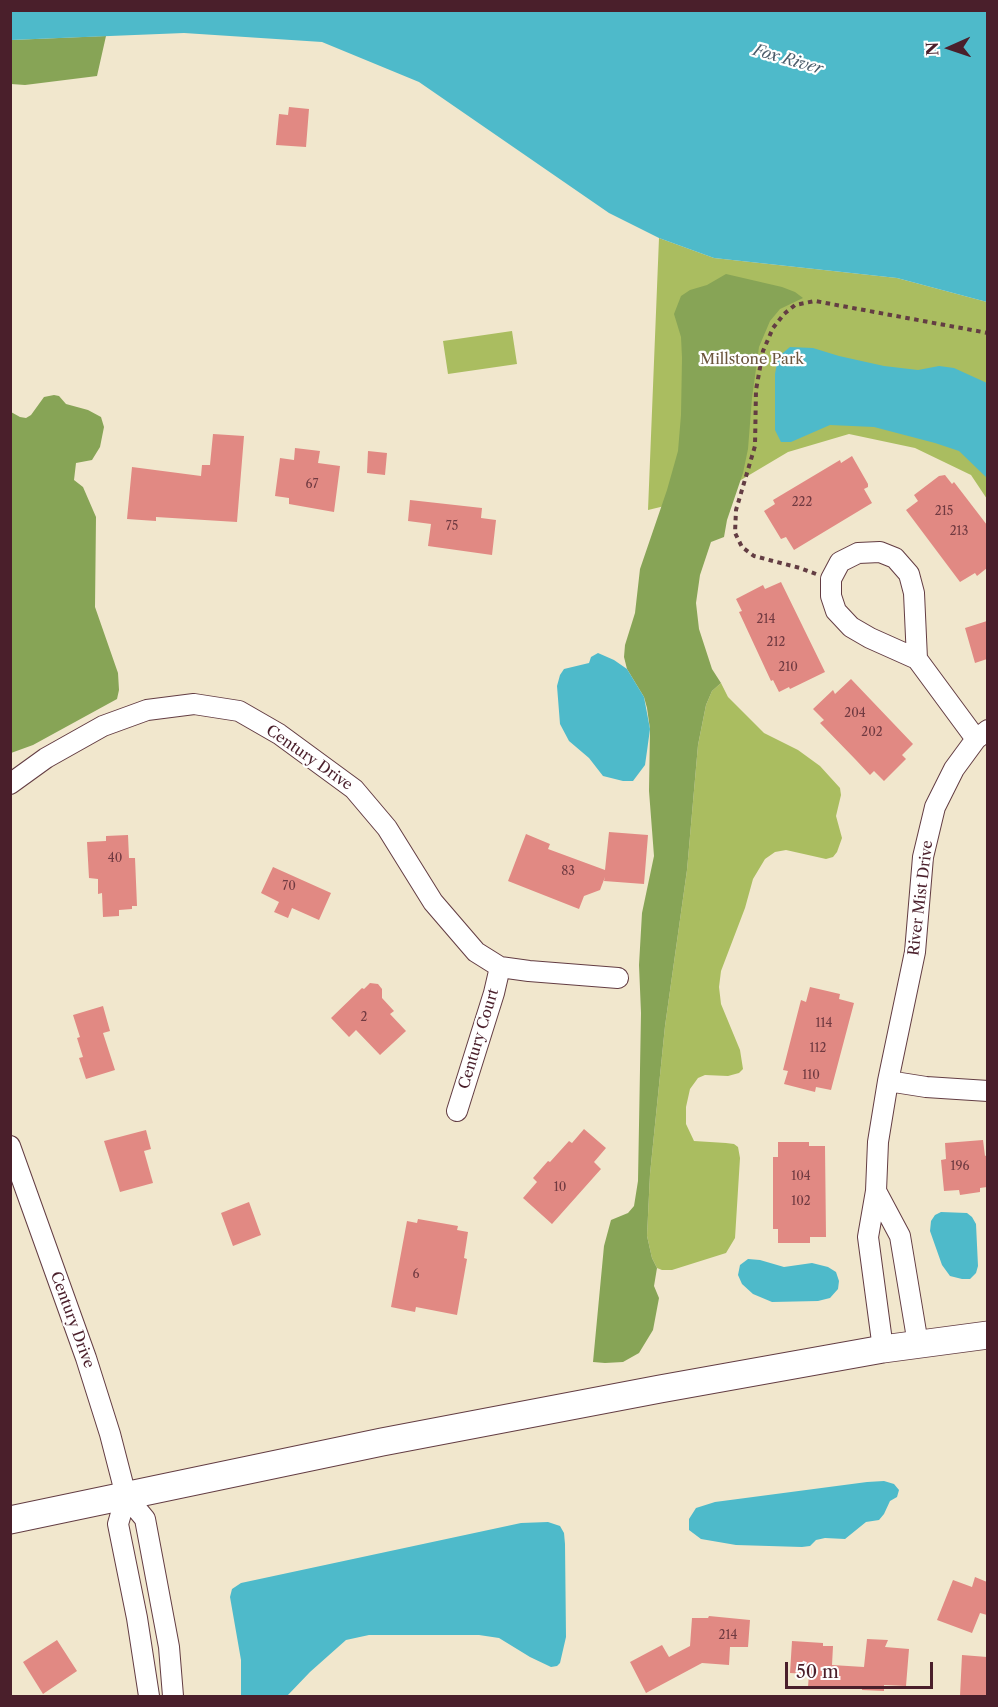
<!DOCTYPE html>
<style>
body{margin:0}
#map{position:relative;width:998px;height:1707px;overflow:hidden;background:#f1e7cd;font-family:"Libre Caslon Text",serif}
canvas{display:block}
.frame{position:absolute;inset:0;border:12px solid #4a1f2b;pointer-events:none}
.north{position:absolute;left:920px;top:18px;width:60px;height:60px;-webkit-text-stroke:4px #fff;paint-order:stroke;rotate:267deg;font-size:16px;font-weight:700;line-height:24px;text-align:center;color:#4a1f2b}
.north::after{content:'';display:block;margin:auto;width:21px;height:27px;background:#4a1f2b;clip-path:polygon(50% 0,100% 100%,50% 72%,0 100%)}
.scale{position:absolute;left:785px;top:1662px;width:148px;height:27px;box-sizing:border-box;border:3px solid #4a1f2b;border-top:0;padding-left:8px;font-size:18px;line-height:21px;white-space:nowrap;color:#4a1f2b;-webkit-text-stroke:4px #fff;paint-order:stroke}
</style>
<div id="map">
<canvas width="998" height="1707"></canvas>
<div class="frame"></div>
<div class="north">N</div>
<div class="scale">50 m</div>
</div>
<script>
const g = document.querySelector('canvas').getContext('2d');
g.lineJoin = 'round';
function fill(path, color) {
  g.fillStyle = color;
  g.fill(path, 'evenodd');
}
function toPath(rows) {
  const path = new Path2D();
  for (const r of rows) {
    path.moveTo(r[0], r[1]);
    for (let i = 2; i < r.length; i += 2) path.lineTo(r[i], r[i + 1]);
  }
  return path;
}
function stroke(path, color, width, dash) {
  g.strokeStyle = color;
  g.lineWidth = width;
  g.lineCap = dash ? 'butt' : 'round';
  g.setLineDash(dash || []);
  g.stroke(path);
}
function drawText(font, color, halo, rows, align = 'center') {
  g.font = font + ' "Libre Caslon Text",serif';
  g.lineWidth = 4.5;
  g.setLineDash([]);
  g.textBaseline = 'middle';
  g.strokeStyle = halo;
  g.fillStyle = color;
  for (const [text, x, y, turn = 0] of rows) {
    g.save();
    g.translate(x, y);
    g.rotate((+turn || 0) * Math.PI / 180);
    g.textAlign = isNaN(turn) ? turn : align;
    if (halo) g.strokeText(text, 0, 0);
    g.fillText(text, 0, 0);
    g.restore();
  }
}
fill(toPath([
 [659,238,714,258,897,278,987,302,987,499,971,475,915,448,849,434,788,452,719,493,648,510],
 [512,331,517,364,448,374,443,341],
 [721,683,728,697,764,733,798,750,820,766,840,788,841,795,836,816,842,838,837,852,833,857,826,859,786,850,775,852,765,859,753,879,745,908,721,971,719,987,721,1004,740,1050,743,1069,739,1073,728,1076,705,1075,698,1078,690,1089,686,1107,686,1124,694,1141,726,1143,734,1144,738,1147,740,1158,735,1238,726,1253,672,1270,662,1270,657,1268,652,1258,647,1236,650,1174,665,1026,687,870,698,745,706,705,712,691]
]), '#aabd60');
fill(toPath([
 [106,36,97,76,25,85,11,84,11,40],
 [726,274,782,287,795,292,803,298,780,309,770,321,759,347,752,398,748,449,743,473,727,520,724,537,711,542,700,575,696,603,699,629,712,669,721,683,712,691,706,705,698,745,687,870,665,1026,650,1174,647,1236,652,1258,657,1268,654,1286,659,1298,653,1330,639,1353,623,1362,605,1363,593,1362,604,1246,611,1220,628,1213,634,1206,638,1181,641,1013,639,965,642,913,654,856,649,791,650,729,647,708,644,697,627,669,624,657,625,645,635,613,640,569,667,490,678,451,681,415,682,358,681,337,674,314,681,296,690,290,707,285],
 [54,395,59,396,66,404,88,410,101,417,104,427,100,447,92,460,76,463,74,480,83,487,96,517,95,607,118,673,119,690,117,699,33,745,11,753,11,412,20,417,26,418,31,415,44,397]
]), '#87a456');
fill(toPath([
 [10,11,987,11,987,302,897,278,714,258,659,238,609,213,419,82,322,42,184,33,11,40],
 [790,347,813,348,839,356,884,366,918,370,939,366,954,368,987,383,987,478,959,451,935,443,874,427,830,425,791,442,781,442,775,430,775,374,778,357],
 [598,653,614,660,627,669,644,697,650,729,647,751,645,765,633,781,623,781,603,776,589,758,569,741,560,724,557,686,560,675,564,669,589,663,591,657],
 [941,1212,967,1213,972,1217,976,1224,978,1266,976,1273,970,1279,962,1279,950,1276,942,1265,930,1231,931,1221,935,1215],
 [748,1259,760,1260,784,1267,812,1263,828,1267,836,1272,839,1281,838,1289,830,1298,818,1301,772,1302,753,1294,742,1284,738,1275,740,1265],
 [884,1481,894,1484,899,1490,897,1497,890,1501,884,1514,879,1520,866,1522,845,1539,825,1538,816,1540,810,1546,802,1547,736,1545,701,1539,689,1530,689,1519,696,1508,715,1502,867,1482],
 [548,1522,560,1526,564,1533,565,1544,566,1637,560,1663,557,1666,551,1667,530,1657,499,1638,479,1635,369,1635,346,1640,310,1672,287,1696,241,1696,241,1660,230,1597,232,1589,241,1583,521,1523]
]), '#4ebaca');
fill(toPath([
 [289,107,309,109,306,147,276,145,279,114,288,115],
 [213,434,244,436,237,522,156,517,156,521,127,519,132,467,201,476,202,465,210,465],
 [295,448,320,451,318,463,340,466,334,512,289,504,289,498,275,496,280,458,294,460],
 [368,451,387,453,385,475,367,473],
 [852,456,868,484,868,487,864,489,872,503,794,550,786,537,781,539,764,511,775,504,773,500,840,460,841,463],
 [945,475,952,484,954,482,987,525,987,568,977,576,975,573,960,582,906,510,918,501,914,495,939,476],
 [410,500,482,508,481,518,496,520,492,555,428,546,431,524,408,521],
 [781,582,825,672,790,689,789,687,779,692,773,680,771,681,739,612,742,611,736,599,763,585,765,589],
 [987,621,987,659,975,663,965,628],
 [851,679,913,744,902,755,906,759,884,781,874,771,870,775,855,759,820,723,824,720,813,709,833,690,835,694],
 [609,832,648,835,644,884,604,881,605,877,600,890,584,896,579,909,508,881,526,834,550,844,548,849,605,870],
 [128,835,129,858,135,858,137,906,132,906,132,909,119,910,119,916,103,917,102,893,98,894,98,879,89,878,87,842,106,841,106,836],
 [273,867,331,893,319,920,292,908,288,918,274,912,279,902,261,893],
 [370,983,378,984,382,989,382,998,394,1011,390,1014,406,1031,380,1055,356,1030,349,1037,331,1018,362,988,364,989],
 [810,987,840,994,839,999,854,1003,831,1090,816,1087,815,1092,784,1084,788,1071,783,1070,801,1000,806,1002],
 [103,1006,110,1031,103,1033,115,1070,86,1079,79,1058,83,1057,77,1038,80,1037,73,1015],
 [584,1129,606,1148,594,1162,601,1169,552,1224,523,1198,537,1182,533,1178,548,1161,550,1162,569,1141,572,1143],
 [146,1130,151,1149,144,1151,153,1183,120,1192,104,1141],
 [983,1140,985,1156,987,1155,987,1187,980,1188,980,1192,960,1195,959,1190,944,1191,941,1160,946,1159,945,1143],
 [778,1142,809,1142,809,1146,825,1146,826,1237,810,1237,810,1243,778,1243,778,1229,773,1229,773,1157,778,1157],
 [249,1202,261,1235,233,1246,221,1213],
 [418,1219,458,1226,457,1230,468,1232,464,1258,467,1259,457,1315,416,1307,415,1312,391,1307,407,1221,417,1223],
 [975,1577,987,1582,987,1615,980,1613,972,1633,937,1620,953,1580,972,1587],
 [709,1616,750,1620,748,1647,730,1647,729,1665,702,1663,646,1693,630,1662,662,1645,669,1657,690,1646,692,1618,708,1618],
 [867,1639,888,1640,885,1647,909,1649,906,1686,884,1685,884,1691,862,1690,862,1688,808,1687,809,1674,790,1673,792,1641,823,1643,823,1646,833,1646,832,1665,864,1667],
 [57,1640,77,1671,43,1694,23,1662],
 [962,1655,987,1657,987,1696,960,1696]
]), '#e18983');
const minor = toPath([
 [917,659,870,638,851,627,836,611,831,596,831,579,840,562,858,553,880,552,895,558,909,574,914,593,917,659,976,739],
 [10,784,46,758,103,726,147,710,194,704,239,711,279,734,354,789,387,828,433,902,476,952,500,967,529,971,618,978],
 [888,1081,926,1087,988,1091],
 [457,1111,494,993,500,967],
 [10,1146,86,1358,110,1434,126,1496,145,1519,169,1647,173,1696],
 [876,1191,900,1236,918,1344],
 [883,1349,868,1237,876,1191,878,1142,888,1081,915,952,923,857,935,807,954,769,976,739,988,730],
 [126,1496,118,1524,137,1618,149,1696]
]);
const secondary = toPath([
 [10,1520,382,1442,660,1389,883,1349,988,1335]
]);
stroke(minor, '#633d43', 22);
stroke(secondary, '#633d43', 29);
stroke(toPath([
 [816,574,800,568,754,556,742,547,735,533,736,510,755,446,756,390,763,351,773,328,784,314,795,305,815,301,988,333]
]), '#633d43', 4, [4.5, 4.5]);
stroke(minor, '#fff', 20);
stroke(secondary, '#fff', 27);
drawText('12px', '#703a41', null, [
 ["67",312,485],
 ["222",802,503],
 ["215",944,512],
 ["75",452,527],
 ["213",959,532],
 ["214",766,620],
 ["212",776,643],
 ["210",788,668],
 ["204",855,714],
 ["202",872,733],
 ["40",115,859],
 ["83",568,872],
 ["70",289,887],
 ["2",364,1018],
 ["114",824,1024],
 ["112",818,1049],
 ["110",811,1076],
 ["196",960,1167],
 ["104",801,1177],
 ["10",560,1188],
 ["102",801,1202],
 ["6",416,1275],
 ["214",728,1636]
]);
drawText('15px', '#6c563e', '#fff', [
 ["Millstone Park",752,360]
]);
drawText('15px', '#4a1f2b', '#fff', [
 ["Century Drive",309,758,35],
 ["River Mist Drive",921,898,-83],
 ["Century Court",479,1039,-73],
 ["Century Drive",72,1320,70]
]);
drawText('italic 16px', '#4c5d6b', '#fff', [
 ["Fox River",788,60,16]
]);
</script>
